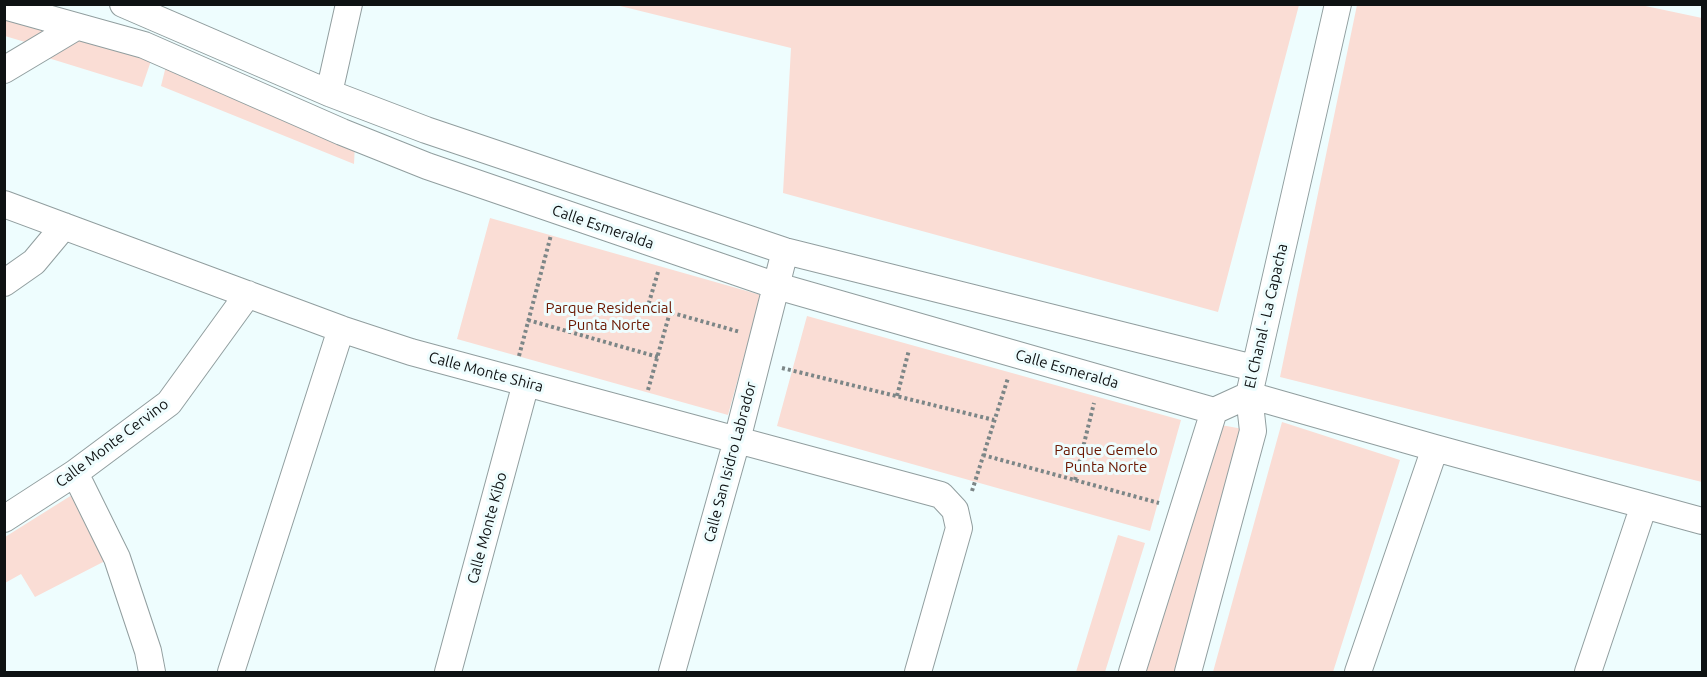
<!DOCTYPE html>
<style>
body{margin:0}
#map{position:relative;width:1707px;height:677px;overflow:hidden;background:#eefdfe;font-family:Ubuntu,sans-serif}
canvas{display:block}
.frame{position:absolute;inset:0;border:6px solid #0e1213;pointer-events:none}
</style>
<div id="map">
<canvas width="1707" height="677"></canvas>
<div class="frame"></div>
</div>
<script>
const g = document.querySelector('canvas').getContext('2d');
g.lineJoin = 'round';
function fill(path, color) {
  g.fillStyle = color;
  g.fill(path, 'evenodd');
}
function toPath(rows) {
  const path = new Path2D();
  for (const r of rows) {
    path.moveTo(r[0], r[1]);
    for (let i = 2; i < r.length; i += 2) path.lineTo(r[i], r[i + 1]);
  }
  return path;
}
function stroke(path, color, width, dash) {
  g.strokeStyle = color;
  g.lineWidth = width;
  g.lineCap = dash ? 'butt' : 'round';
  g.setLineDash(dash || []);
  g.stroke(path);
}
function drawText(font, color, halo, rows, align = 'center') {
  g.font = font + ' Ubuntu,sans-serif';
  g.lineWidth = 6;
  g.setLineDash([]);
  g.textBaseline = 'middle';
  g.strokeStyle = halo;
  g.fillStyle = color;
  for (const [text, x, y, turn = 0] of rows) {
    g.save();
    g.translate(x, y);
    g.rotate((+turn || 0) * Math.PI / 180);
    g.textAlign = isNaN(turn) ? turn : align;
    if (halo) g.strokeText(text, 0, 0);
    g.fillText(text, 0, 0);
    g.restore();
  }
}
fill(toPath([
 [1636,4,1702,18,1702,482,1280,377,1357,5],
 [616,5,1299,5,1218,312,783,193,791,48],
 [4,13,59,28,35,45,5,36],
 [78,36,153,55,142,87,45,57],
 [167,62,355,144,354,164,161,86],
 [490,218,761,295,728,415,457,339],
 [807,316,1181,420,1150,531,777,426],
 [1282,422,1400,460,1333,672,1213,672],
 [1221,425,1243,429,1179,672,1142,672],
 [72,495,105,561,35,597,21,574,5,583,5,537],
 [1118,535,1145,543,1105,672,1076,672]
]), '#faddd5');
const minor = toPath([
 [123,4,329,93,426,130,785,251,1254,368],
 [4,6,144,45,342,132,427,166,777,286,1214,411],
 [4,70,76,27],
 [329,93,349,4],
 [4,204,341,329,411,352,941,495,955,510,959,528,918,672],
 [4,283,34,262,64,226],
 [75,473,117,558,148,651,152,672],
 [4,519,75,473,169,403,248,294],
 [231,672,341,329],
 [448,672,526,383],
 [672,672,737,440,785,251],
 [1132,672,1214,411,1249,395,1338,4],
 [1188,672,1253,431,1249,395,1435,448,1702,521],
 [1358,672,1435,448],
 [1588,672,1644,505]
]);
stroke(minor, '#919e9f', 28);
stroke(toPath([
 [658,272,648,306,740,332],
 [528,320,658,357],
 [519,356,551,235],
 [782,368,994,420],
 [648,390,670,312],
 [897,396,909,350],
 [983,455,1159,503],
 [1075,480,1094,403],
 [972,491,1008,378]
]), '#7c8687', 4, [3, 3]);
stroke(minor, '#fff', 26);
drawText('15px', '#0e1213', '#eefdfe', [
 ["Calle Esmeralda",603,227,19],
 ["El Chanal - La Capacha",1266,316,-77],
 ["Calle Esmeralda",1067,369,16],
 ["Calle Monte Shira",486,372,15],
 ["Calle Monte Cervino",112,443,-37],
 ["Calle San Isidro Labrador",730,462,-75],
 ["Calle Monte Kibo",487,528,-75]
]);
drawText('15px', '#6a1700', '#eefdfe', [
 ["Parque Residencial",609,308],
 ["Punta Norte",609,325],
 ["Parque Gemelo",1106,450],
 ["Punta Norte",1106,467]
]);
</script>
